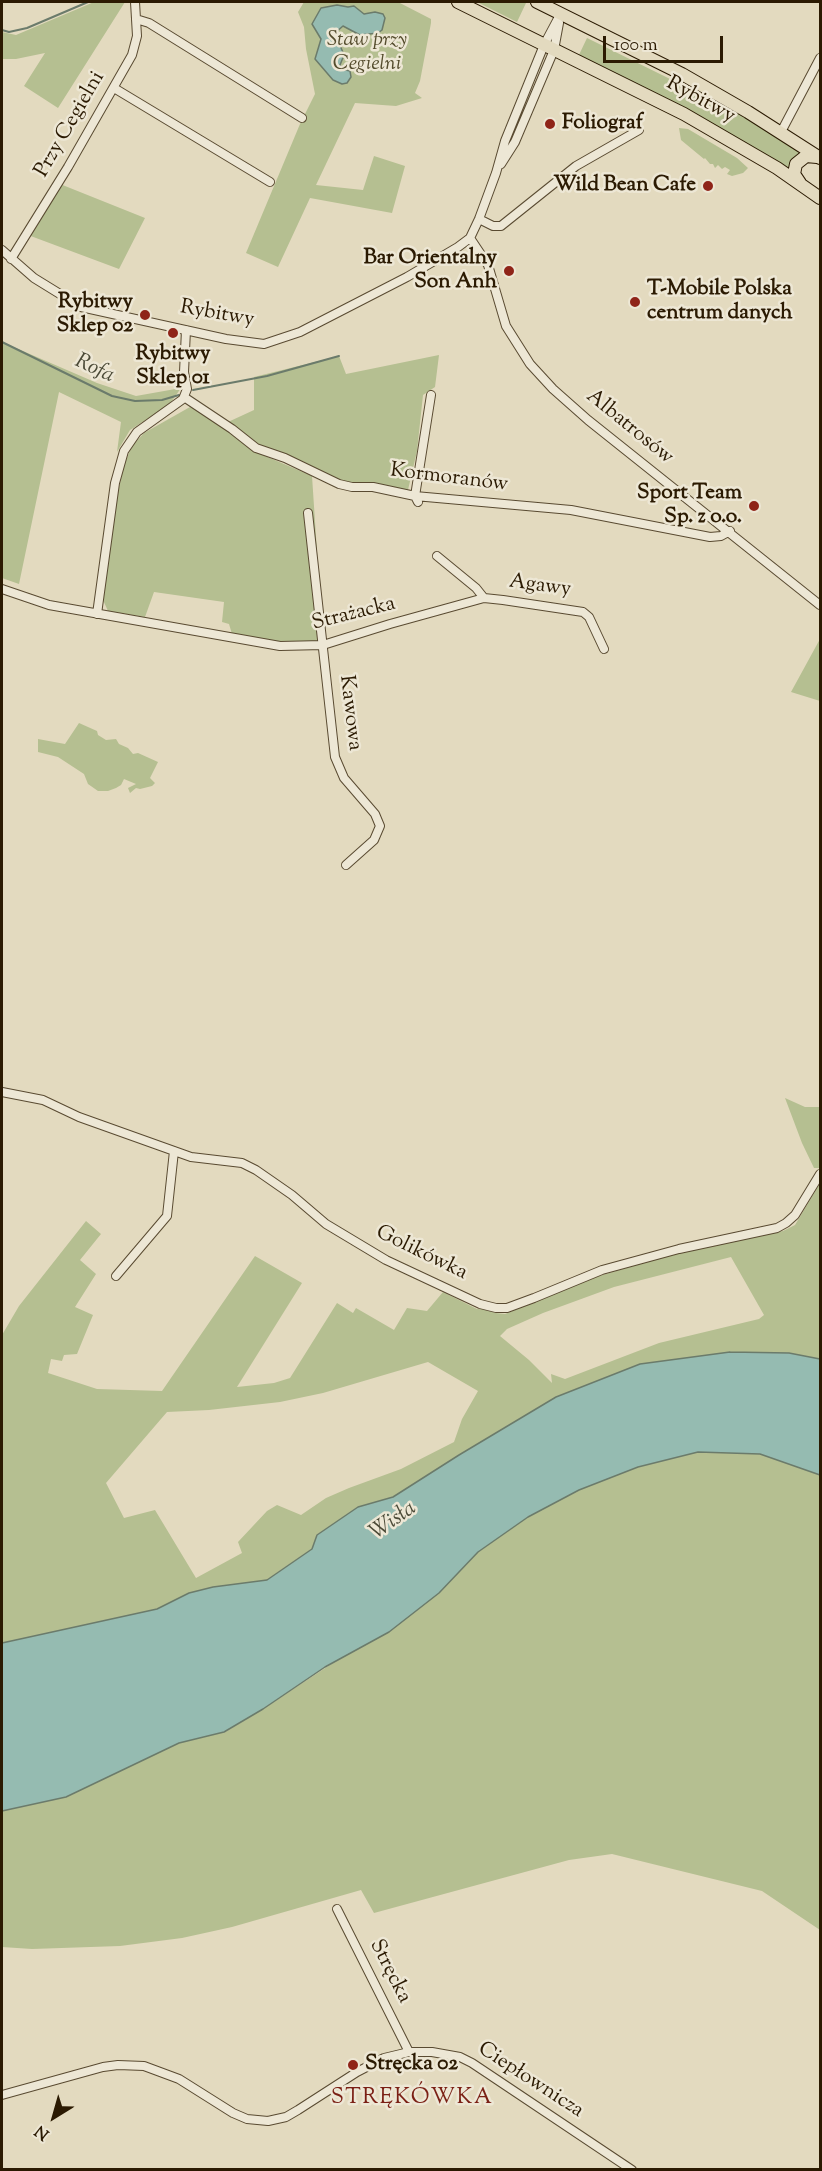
<!DOCTYPE html>
<meta charset="utf-8">
<style>
body{margin:0}
#map{position:relative;width:822px;height:2171px;overflow:hidden;background:#e3dabf;font-family:"Sorts Mill Goudy",serif}
canvas{display:block}
.frame{position:absolute;inset:0;border:3px solid #2b1a02;pointer-events:none}
.north{position:absolute;left:24px;top:2087px;width:60px;height:60px;-webkit-text-stroke:4px #ede7d5;paint-order:stroke;rotate:217deg;font-size:16px;font-weight:700;line-height:24px;text-align:center;color:#2b1a02}
.north::after{content:'';display:block;margin:auto;width:21px;height:27px;background:#2b1a02;clip-path:polygon(50% 0,100% 100%,50% 72%,0 100%)}
.scale{position:absolute;left:603px;top:36px;width:120px;height:27px;box-sizing:border-box;border:3px solid #2b1a02;border-top:0;padding-left:8px;font-size:18px;line-height:21px;white-space:nowrap;color:#2b1a02;-webkit-text-stroke:4px #ede7d5;paint-order:stroke}
</style>
<div id="map">
<canvas width="822" height="2171"></canvas>
<div class="frame"></div>
<div class="north">N</div>
<div class="scale">100 m</div>
</div>
<script>
const g = document.querySelector('canvas').getContext('2d');
g.lineJoin = 'round';
function fill(path, color) {
  g.fillStyle = color;
  g.fill(path, 'evenodd');
}
function toPath(rows) {
  const path = new Path2D();
  for (const r of rows) {
    path.moveTo(r[0], r[1]);
    for (let i = 2; i < r.length; i += 2) path.lineTo(r[i], r[i + 1]);
  }
  return path;
}
function stroke(path, color, width, dash) {
  g.strokeStyle = color;
  g.lineWidth = width;
  g.lineCap = dash ? 'butt' : 'round';
  g.setLineDash(dash || []);
  g.stroke(path);
}
function drawText(font, color, halo, rows, align = 'center') {
  g.font = font + ' "Sorts Mill Goudy",serif';
  g.lineWidth = 5;
  g.setLineDash([]);
  g.textBaseline = 'middle';
  g.strokeStyle = halo;
  g.fillStyle = color;
  for (const [text, x, y, turn = 0] of rows) {
    g.save();
    g.translate(x, y);
    g.rotate((+turn || 0) * Math.PI / 180);
    g.textAlign = isNaN(turn) ? turn : align;
    if (halo) g.strokeText(text, 0, 0);
    g.fillText(text, 0, 0);
    g.restore();
  }
}
fill(toPath([
 [94,2,125,2,58,108,24,86,45,53,16,59,2,59,2,32,16,35],
 [304,2,398,2,431,19,431,23,420,81,415,93,422,98,396,106,355,103,316,185,363,190,374,156,405,166,392,213,310,198,278,267,246,253,300,124,315,94,306,49,304,27,298,12],
 [477,2,523,2,526,3,517,22],
 [587,38,739,113,801,153,792,159,789,170,578,57],
 [679,128,688,129,737,158,748,168,743,173,732,176,727,174,730,170,725,167,722,169,718,165,715,168,713,164,710,164,705,158,704,159,681,140],
 [60,184,145,218,119,269,28,235],
 [2,342,97,383,136,396,181,388,169,405,130,430,117,452,121,422,59,392,19,584,2,578],
 [439,355,435,387,423,395,417,451,408,490,390,490,337,481,287,456,256,445,228,422,254,410,254,377,339,356,346,374],
 [190,407,202,411,256,452,312,476,323,642,266,641,232,634,229,624,222,622,224,602,154,592,145,617,108,611,103,600,118,492,124,465,132,446,144,433],
 [820,639,820,701,791,692],
 [79,723,97,731,98,735,106,740,116,739,119,744,128,748,133,754,138,753,158,762,150,778,155,783,152,786,140,789,136,788,130,793,128,788,136,784,124,779,121,785,116,788,108,791,98,791,88,784,84,774,58,757,38,752,38,739,65,744],
 [785,1098,805,1107,820,1107,820,1166,819,1168,814,1168,802,1143],
 [820,1183,820,1359,789,1353,459,1455,393,1497,358,1507,317,1535,312,1549,267,1580,213,1587,189,1593,157,1609,2,1643,2,1335,19,1306,86,1221,101,1234,80,1260,96,1274,75,1307,93,1315,77,1354,64,1355,62,1361,51,1359,48,1373,97,1389,162,1391,255,1256,302,1283,237,1387,274,1383,290,1378,337,1303,353,1313,356,1308,394,1330,407,1308,427,1311,443,1292,477,1309,484,1309,496,1313,505,1314,596,1277,673,1254,783,1231,795,1225],
 [731,1257,764,1315,759,1319,659,1343,565,1379,551,1374,552,1383,529,1360,500,1336,507,1329,543,1313,614,1287],
 [428,1362,478,1391,462,1419,454,1442,401,1469,349,1488,326,1498,301,1515,277,1505,267,1511,238,1542,242,1553,196,1578,155,1510,124,1518,106,1483,167,1412,209,1410,280,1402,323,1393],
 [698,1452,760,1454,820,1475,820,1930,762,1891,612,1854,569,1860,374,1913,361,1890,232,1927,182,1938,120,1946,32,1949,2,1947,2,1811,66,1797,179,1743,225,1732,263,1709,439,1593,478,1552,528,1517,579,1490,638,1467]
]), '#b5bf91');
const water = toPath([
 [337,5,348,7,354,6,364,14,375,12,383,14,385,18,382,30,378,33,360,35,343,26,335,33,344,55,340,65,342,69,350,71,351,77,347,83,342,84,333,80,315,59,321,39,312,24,321,8,337,5],
 [730,1352,789,1353,820,1359,820,1475,760,1454,698,1452,638,1467,579,1490,528,1517,478,1552,439,1593,389,1632,325,1667,263,1709,224,1732,179,1743,66,1797,2,1811,2,1643,157,1609,189,1593,213,1587,267,1580,312,1549,317,1535,358,1507,393,1497,459,1455,556,1397,640,1364,730,1352]
]);
fill(water, '#95bbb1');
stroke(water, '#6b7b6b', 1.5);
stroke(toPath([
 [2,30,9,32,27,28,88,2],
 [2,342,112,396,135,401,162,400,179,395],
 [193,390,267,376,339,356]
]), '#6b7b6b', 2);
const minor = toPath([
 [136,19,149,23,302,118],
 [114,88,270,182],
 [781,132,820,58],
 [501,164,515,142,554,50,559,23],
 [479,219,493,226,501,226,576,166,639,130],
 [470,238,488,265,506,326,530,364,553,389,588,420,820,605],
 [2,250,34,278,81,307,226,339,264,344,300,332,407,277,458,247,470,238,479,219,496,173,505,141,544,45,561,13],
 [11,259,68,167,132,55,137,36,135,2],
 [184,397,232,429,256,448,285,458,339,484,352,487,373,487,415,496,571,510,710,537,721,536,730,531],
 [418,502,415,496,431,395],
 [308,513,335,757,344,778,375,814,380,826,374,840,346,865],
 [437,556,476,588,484,598],
 [2,589,49,605,280,646,323,645,390,624,484,598,503,600,583,612,589,617,604,649],
 [97,614,115,483,124,451,137,432,183,399,187,389,184,372,186,330],
 [2,1092,43,1100,79,1117,191,1157,242,1163,256,1170,292,1195,326,1224,386,1260,480,1304,496,1308,507,1308,534,1298,602,1270,679,1249,777,1228,786,1223,795,1215,820,1174],
 [116,1276,167,1216,174,1151],
 [337,1909,409,2052],
 [2,2095,103,2067,118,2065,144,2066,179,2079,233,2113,247,2119,268,2121,286,2117,298,2110,357,2072,384,2058,409,2052,432,2052,460,2057,472,2063,632,2170]
]);
const primary = toPath([
 [458,2,684,114,777,168,820,198],
 [537,2,682,74,748,112,820,158],
 [800,183,794,174,796,164,806,156,817,157]
]);
stroke(minor, '#594a31', 10);
stroke(primary, '#2b1a02', 14);
stroke(minor, '#ede7d5', 8);
stroke(primary, '#e3dabf', 12);
for (const [x, y, r, color] of [
 [550,124,6,"#8f2418"],
 [708,186,6,"#8f2418"],
 [509,271,6,"#8f2418"],
 [635,302,6,"#8f2418"],
 [145,315,6,"#8f2418"],
 [173,333,6,"#8f2418"],
 [754,506,6,"#8f2418"],
 [353,2065,6,"#8f2418"]
]) {
  const dot = new Path2D();
  dot.arc(x, y, r, 0, 2 * Math.PI);
  g.fillStyle = color;
  g.fill(dot);
  stroke(dot, '#ede7d5', 2);
}
drawText('italic 21px', '#544c2d', '#ede7d5', [
 ["Staw przy",367,41],
 ["Cegielni",367,65]
]);
drawText('21px', '#2b1a02', '#ede7d5', [
 ["Rybitwy",700,101,29],
 ["Przy Cegielni",71,125,-60],
 ["Rybitwy",217,315,10],
 ["Albatrosów",629,428,39],
 ["Kormoranów",449,479,7],
 ["Agawy",540,587,8],
 ["Strażacka",354,615,-14],
 ["Kawowa",349,713,83],
 ["Golikówka",421,1254,26],
 ["Stręcka",389,1972,63],
 ["Ciepłownicza",530,2081,33]
]);
drawText('bold 21px', '#2b1a02', '#ede7d5', [
 ["Foliograf",562,124,"left"],
 ["Wild Bean Cafe",696,186],
 ["Bar Orientalny",497,259],
 ["Son Anh",497,283],
 ["T‑Mobile Polska",647,290,"left"],
 ["centrum danych",647,314,"left"],
 ["Rybitwy",133,303],
 ["Sklep 02",133,327],
 ["Rybitwy",173,355,"center"],
 ["Sklep 01",173,379,"center"],
 ["Sport Team",742,494],
 ["Sp. z o.o.",742,518],
 ["Stręcka 02",365,2065,"left"]
], 'right');
drawText('italic 22px', '#4b4a37', '#ede7d5', [
 ["Rofa",94,370,25],
 ["Wisła",394,1522,-35]
]);
g.letterSpacing = '1.5px';
drawText('22px', '#7a1f14', '#ede7d5', [
 ["STRĘKÓWKA",412,2099]
]);
g.letterSpacing = '0px';
</script>
